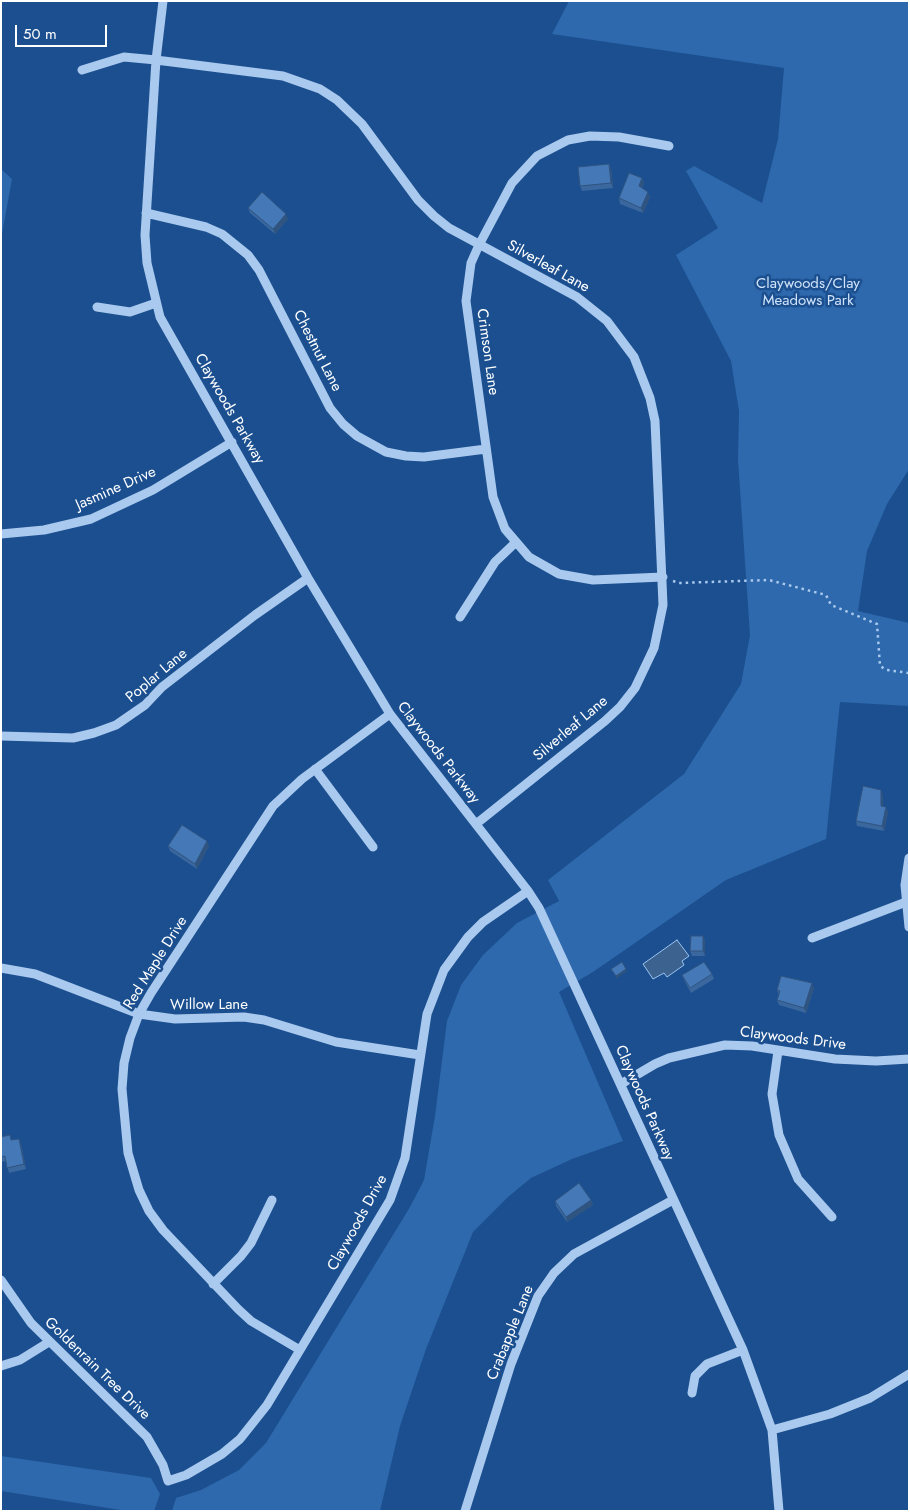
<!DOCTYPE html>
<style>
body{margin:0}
#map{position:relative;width:910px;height:1512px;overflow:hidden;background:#1b4f8f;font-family:Jost,sans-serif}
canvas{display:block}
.frame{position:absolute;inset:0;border:2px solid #fff;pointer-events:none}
.scale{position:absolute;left:15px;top:25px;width:92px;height:22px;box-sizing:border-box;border:2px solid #fff;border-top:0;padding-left:6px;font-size:15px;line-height:18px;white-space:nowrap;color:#fff;-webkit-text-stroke:4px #1b4f8f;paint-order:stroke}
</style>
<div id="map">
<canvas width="910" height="1512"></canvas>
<div class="frame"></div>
<div class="scale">50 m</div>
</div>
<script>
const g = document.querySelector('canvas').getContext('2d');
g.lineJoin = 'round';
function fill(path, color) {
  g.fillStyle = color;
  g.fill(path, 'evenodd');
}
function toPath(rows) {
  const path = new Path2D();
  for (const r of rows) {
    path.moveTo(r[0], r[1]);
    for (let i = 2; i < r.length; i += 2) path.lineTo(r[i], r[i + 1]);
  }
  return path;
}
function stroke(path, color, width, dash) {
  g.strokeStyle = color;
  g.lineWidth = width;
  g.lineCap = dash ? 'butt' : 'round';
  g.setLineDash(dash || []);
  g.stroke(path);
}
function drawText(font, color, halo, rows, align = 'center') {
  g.font = font + ' Jost,sans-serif';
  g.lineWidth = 5;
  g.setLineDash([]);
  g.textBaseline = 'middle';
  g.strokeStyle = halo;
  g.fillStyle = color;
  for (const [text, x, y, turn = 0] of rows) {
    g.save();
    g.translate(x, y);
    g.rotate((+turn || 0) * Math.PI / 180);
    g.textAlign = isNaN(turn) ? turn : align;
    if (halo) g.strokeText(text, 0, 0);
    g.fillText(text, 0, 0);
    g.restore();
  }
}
fill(toPath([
 [569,1,909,1,909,469,887,504,867,551,858,611,909,623,909,706,840,702,826,839,726,880,593,972,559,992,623,1141,572,1159,531,1178,508,1197,473,1232,426,1349,400,1426,380,1511,172,1511,176,1498,201,1490,239,1470,266,1443,410,1207,424,1180,435,1116,447,1021,461,985,483,955,517,923,559,901,548,880,684,774,741,684,750,635,738,460,739,411,731,361,676,255,718,228,686,171,694,166,762,203,778,139,784,68,552,34],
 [1,169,12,179,1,239],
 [1,1456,151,1478,160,1494,154,1511,127,1511,1,1491]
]), '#2e69ad');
const water = toPath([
 [677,940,689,956,682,961,684,965,667,977,664,973,653,979,643,964,677,940]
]);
fill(water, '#3c6290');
stroke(water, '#9cc4f0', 1);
stroke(toPath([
 [673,581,679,583,769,580,826,595,831,605,877,624,880,666,887,670,909,673]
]), '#a9c9ee', 2.5, [2.5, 4]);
stroke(toPath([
 [163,1,156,60,145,235,147,263,160,317,308,578,390,714,528,891,539,908,743,1350,772,1430,779,1511],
 [82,70,124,57,156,60,283,76,320,89,337,100,362,124,418,200,434,216,449,228,577,297,607,321,634,357,650,398,655,421,663,605,654,648,635,688,620,707,605,721,476,824],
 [146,213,206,227,222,234,248,255,259,270,330,408,343,424,357,436,386,452,406,456,424,457,486,449],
 [97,307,130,312,156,303],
 [1,534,44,530,91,519,153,490,232,442],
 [663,577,593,580,559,574,529,557,505,529,493,497,466,301,471,263,479,245,512,183,537,156,568,140,590,136,619,137,669,146],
 [460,617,495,562,515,543],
 [1,736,73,738,94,733,116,725,145,705,162,687,255,615,308,578],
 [315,769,373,847],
 [909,858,905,885,909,927],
 [812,938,906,902],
 [1,968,35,974,139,1014,175,1019,244,1017,264,1020,336,1042,420,1055],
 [778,1051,772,1094,779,1135,798,1179,832,1217],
 [621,1084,655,1064,669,1058,725,1045,752,1046,835,1059,876,1061,909,1059],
 [1,1280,31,1323,147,1437,163,1465,168,1481,186,1475,222,1454,240,1439,267,1405,390,1200,405,1158,427,1014,444,970,468,937,483,922,528,891],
 [213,1284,241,1256,251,1243,272,1200],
 [300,1350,251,1321,238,1309,163,1230,149,1211,139,1190,128,1153,122,1089,124,1063,130,1038,139,1014,151,993,273,806,302,779,390,714],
 [1,1366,20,1360,49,1342],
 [692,1393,695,1376,707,1364,743,1350],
 [772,1430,830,1414,870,1398,909,1374],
 [465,1511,511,1364,538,1296,554,1273,574,1254,673,1200]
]), '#a9c9ee', 9);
fill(toPath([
 [609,164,611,169,613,188,582,191,580,186],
 [642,178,644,183,642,188,650,197,643,213,620,204,619,198],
 [248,208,288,219,275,234,250,213],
 [883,795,883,806,888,812,884,831,857,826,856,821],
 [168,846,209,846,197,869,170,851],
 [703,936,705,941,705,956,692,956,690,951],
 [712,974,714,979,691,993,684,980,682,975],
 [814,988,806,1013,779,1005,777,1000,779,995,777,990],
 [10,1135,11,1140,19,1139,21,1144,26,1169,9,1173,6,1161,1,1162,1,1137],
 [591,1200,593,1205,567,1222,556,1206,555,1201]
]), '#3a679d');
fill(toPath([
 [609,164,611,169,613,188,611,183],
 [642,178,644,183,641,191,639,186],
 [648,192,650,197,643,213,641,208],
 [286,214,288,219,275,234,273,229],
 [881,790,883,795,883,811,881,806],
 [886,807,888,812,884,831,882,826],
 [207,841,209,846,197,869,195,864],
 [703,936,705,941,705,956,703,951],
 [626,969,627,971,616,979,616,976],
 [812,983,814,988,806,1013,804,1008],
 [19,1139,21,1144,26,1169,24,1164],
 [591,1200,593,1205,567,1222,566,1217]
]), '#305480');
const building = toPath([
 [609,164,611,183,580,186,578,167,609,164],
 [629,173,642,178,639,186,648,192,641,208,619,198,629,173],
 [262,192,286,214,273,229,248,208,262,192],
 [863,786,881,790,881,806,886,807,882,826,856,821,863,786],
 [182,825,207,841,195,864,168,846,182,825],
 [691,936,703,936,703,951,690,951,691,936],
 [622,962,626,969,616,976,611,969,622,962],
 [704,962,712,974,690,988,682,975,704,962],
 [781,976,812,983,804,1008,777,1000,780,991,777,990,781,976],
 [10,1135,11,1140,19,1139,24,1164,7,1168,5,1156,1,1157,1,1137,10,1135],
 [579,1183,591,1200,566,1217,555,1201,579,1183]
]);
fill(building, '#4478b7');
stroke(building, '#305480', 1);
drawText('15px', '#fff', '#1b4f8f', [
 ["Silverleaf Lane",548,267,29],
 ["Chestnut Lane",317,351,63],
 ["Crimson Lane",487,352,82],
 ["Claywoods Parkway",229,409,60],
 ["Jasmine Drive",116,489,-24],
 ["Poplar Lane",157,676,-40],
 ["Silverleaf Lane",571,729,-40],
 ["Claywoods Parkway",438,753,52],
 ["Red Maple Drive",156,963,-58],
 ["Willow Lane",209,1005],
 ["Claywoods Drive",793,1039,7],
 ["Claywoods Parkway",644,1103,66],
 ["Claywoods Drive",358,1223,-61],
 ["Crabapple Lane",511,1333,-68],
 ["Goldenrain Tree Drive",97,1369,44]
]);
drawText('15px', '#cfe3fa', '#1b4f8f', [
 ["Claywoods/Clay",808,284],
 ["Meadows Park",808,301]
]);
</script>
